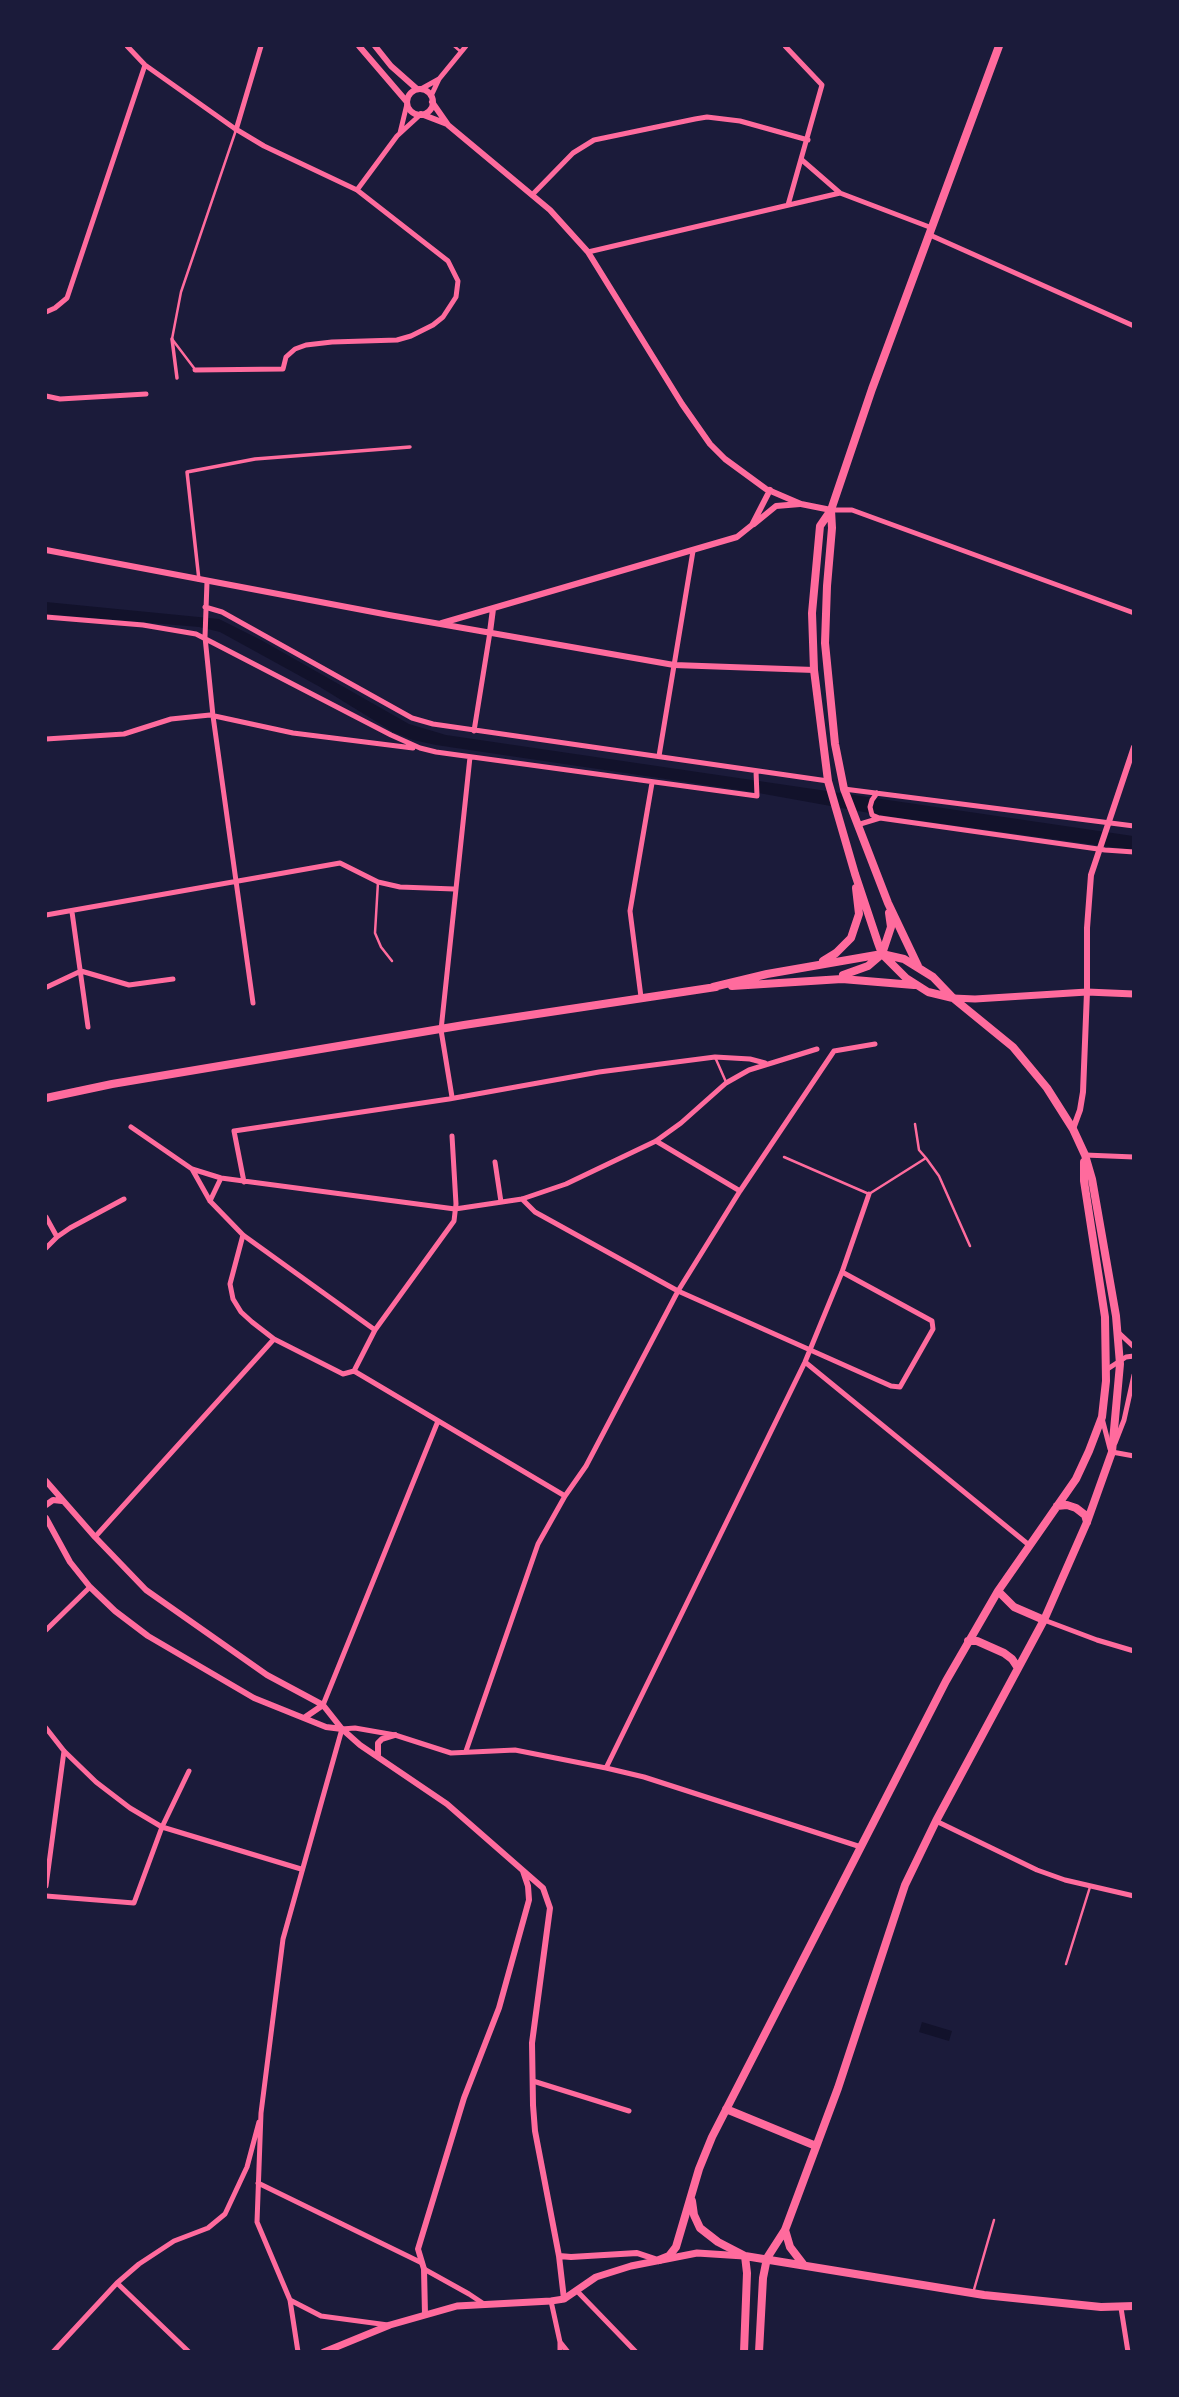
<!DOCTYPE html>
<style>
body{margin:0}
#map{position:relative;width:1179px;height:2397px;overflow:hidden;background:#1b1b3a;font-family:"Roboto Condensed",sans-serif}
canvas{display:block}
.frame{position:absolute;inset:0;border:47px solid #1b1b3a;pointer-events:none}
</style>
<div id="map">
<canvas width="1179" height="2397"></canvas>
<div class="frame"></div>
</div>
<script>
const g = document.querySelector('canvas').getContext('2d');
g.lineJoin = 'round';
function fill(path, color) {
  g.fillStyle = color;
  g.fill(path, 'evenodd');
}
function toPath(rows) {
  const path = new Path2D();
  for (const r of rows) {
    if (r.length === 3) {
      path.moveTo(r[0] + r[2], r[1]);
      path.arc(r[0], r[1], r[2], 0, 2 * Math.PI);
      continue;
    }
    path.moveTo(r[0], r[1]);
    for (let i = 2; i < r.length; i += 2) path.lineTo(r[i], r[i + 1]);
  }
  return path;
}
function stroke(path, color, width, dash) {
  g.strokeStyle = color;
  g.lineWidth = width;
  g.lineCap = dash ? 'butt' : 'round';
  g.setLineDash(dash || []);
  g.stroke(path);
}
fill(toPath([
 [46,602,219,619,261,640,409,724,446,735,1133,836,1133,850,886,816,753,792,436,745,413,740,393,732,320,687,220,632,199,627,46,614],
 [922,2022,952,2031,949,2041,919,2032]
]), '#12122b');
stroke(toPath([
 [454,46,461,52],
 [194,368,172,339,181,292,236,130],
 [378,882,375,933,381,947,392,961],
 [715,1057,726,1082],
 [915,1124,919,1150,926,1158],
 [784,1157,869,1194,926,1158,939,1176,970,1246],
 [1066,1964,1090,1887],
 [973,2293,994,2220]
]), '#ff6b9d', 2.5);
stroke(toPath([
 [172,339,177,378],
 [199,580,187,472,255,459,410,447]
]), '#ff6b9d', 3.5);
stroke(toPath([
 [127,46,145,65,234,128,264,146,357,190,448,261,458,281,456,297,443,317,433,325,411,336,397,340,332,342,306,345,295,349,286,357,283,369,195,370],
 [785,46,822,85,788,205],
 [421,89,439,79],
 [431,96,439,79,466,46],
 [236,130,261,46],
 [400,133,407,104],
 [802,160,840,193,932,228],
 [357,190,397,136,421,114],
 [532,195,573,153,594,140,695,119,707,117,740,121,808,140],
 [930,235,1134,326],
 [588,252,840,193],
 [46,312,55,308,67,298,145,65],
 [46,396,60,399,146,394],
 [831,510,852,510,1134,613],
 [207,582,205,637,213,716,253,1003],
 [205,607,222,612,412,718,433,724,828,781],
 [46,617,143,625,196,634,391,735,420,748,436,752,757,796,756,771],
 [474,731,490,632],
 [46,739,124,734,171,719,210,715,293,733,413,748],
 [659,756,693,551],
 [844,789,1134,826],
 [877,793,872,800,870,807,872,815,879,818],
 [857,825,880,818,1105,850,1134,852],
 [72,912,88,1027],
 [46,915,340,863,378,882,400,887,454,889],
 [47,987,81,971,129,985,173,979],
 [641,997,630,911,652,783],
 [452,1097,441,1030,470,757],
 [131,1127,192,1169,221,1178,455,1209,522,1199,566,1184,656,1141,681,1123,726,1083,749,1070,817,1049],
 [656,1141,740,1191],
 [1085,1155,1134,1157],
 [495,1162,501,1202],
 [192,1169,210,1201,243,1235,375,1330],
 [244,1182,234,1131,449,1099,599,1072,715,1057,750,1059,765,1063],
 [522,1199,535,1212,678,1291,891,1386,900,1387,933,1329,932,1321,842,1272],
 [210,1201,221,1178],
 [46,1217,57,1237,46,1248],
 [243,1235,230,1284,233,1299,241,1312,252,1322,274,1339,343,1374,354,1371,565,1496],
 [57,1237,70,1228,124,1199],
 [1119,1333,1134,1347],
 [805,1362,1029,1545],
 [1106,1370,1126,1357,1134,1356],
 [354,1371,375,1330,454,1221,456,1204,452,1136],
 [1102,1418,1110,1449],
 [1115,1443,1124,1420,1134,1375],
 [1112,1452,1134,1456],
 [95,1537,274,1339],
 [1044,1620,1097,1640,1134,1651],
 [46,1630,90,1587],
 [323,1705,438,1421],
 [46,1728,64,1751,96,1782,130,1808,162,1827,301,1869],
 [466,1751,538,1544,565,1496,586,1466,678,1291,740,1191,834,1051,875,1044],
 [606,1768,805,1362,842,1272,869,1194],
 [936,1821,1037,1870,1065,1880,1134,1896],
 [46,1886,64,1751],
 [46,1896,134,1903,162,1827,189,1771],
 [533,2081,629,2111],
 [258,2183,422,2263],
 [424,2269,469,2294,484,2304],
 [117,2283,189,2352],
 [577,2291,636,2352],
 [290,2300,321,2316,388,2325],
 [551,2301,560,2342,560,2352],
 [1121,2308,1128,2352],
 [560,2342,568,2352],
 [53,2352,117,2283,139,2264,174,2241,208,2228,225,2214,247,2167,259,2122],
 [298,2352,290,2300,257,2222,261,2113,283,1939,342,1729,355,1728,395,1735,451,1753,515,1750,606,1768,644,1777,861,1847]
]), '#ff6b9d', 5);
stroke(toPath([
 [359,46,407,102],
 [375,46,391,66,417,89],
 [420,102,13],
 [432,102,448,125,550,210,588,252,682,404,710,444,725,459,766,489,801,504,831,510],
 [421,114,447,124],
 [754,524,776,506,800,504],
 [46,550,389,615,674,665,814,670],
 [442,623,737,537,752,525,770,490],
 [490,632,493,609],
 [1073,1129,1080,1110,1083,1092,1087,992,1087,928,1091,875,1134,747],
 [46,1481,95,1537,146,1590,267,1675,323,1705,342,1729,360,1745,447,1804,543,1888,550,1908,532,2043,533,2105,535,2131,559,2256,564,2299],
 [46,1505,53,1500,62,1501],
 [46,1518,70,1562,90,1587,115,1611,148,1636,254,1698,326,1727,342,1729],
 [304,1718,323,1705],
 [378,1755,378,1743,382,1739,395,1735],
 [559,2256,571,2257,637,2253,658,2260],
 [425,2315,424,2269,418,2249,464,2098,499,2008,529,1900,528,1886,523,1871]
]), '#ff6b9d', 6);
stroke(toPath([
 [953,998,975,999,1087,992,1134,994],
 [324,2352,390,2325,457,2306,551,2301,564,2299,596,2277,631,2266,697,2253,744,2256]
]), '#ff6b9d', 7);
stroke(toPath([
 [831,510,832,528,827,586,825,643,835,744,844,789,888,903,918,966],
 [823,961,836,953,851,938,859,914,856,888],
 [843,975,868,966,882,954,891,927,889,913],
 [732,986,842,979,914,985],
 [713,987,767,974,882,954,904,959,933,977,953,998,1013,1047,1047,1088,1073,1129,1085,1155,1092,1179,1116,1316,1120,1364,1112,1452,1087,1522,1044,1620,936,1821,905,1885,838,2088,785,2230,767,2258,763,2278,759,2352],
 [953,998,928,992,906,978,882,954,878,943,855,874,828,781,814,670,812,613,820,526,831,510,872,389,999,46],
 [46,1098,112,1084,464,1025,716,987],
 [1057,1506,1067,1505,1076,1508,1085,1515,1087,1522],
 [998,1591,1014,1607,1044,1620],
 [968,1641,977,1641,1004,1653,1012,1659,1018,1668],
 [726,2109,816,2146],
 [692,2201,694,2215,700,2228,718,2242,745,2256,984,2295,1101,2307,1134,2306],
 [785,2230,790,2247,803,2264],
 [659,2260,669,2256,676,2247,699,2169,712,2137,946,1681,998,1591,1076,1479,1089,1451,1102,1417,1106,1381,1105,1317,1084,1181,1084,1162],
 [744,2352,747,2273,745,2256]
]), '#ff6b9d', 8);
</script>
